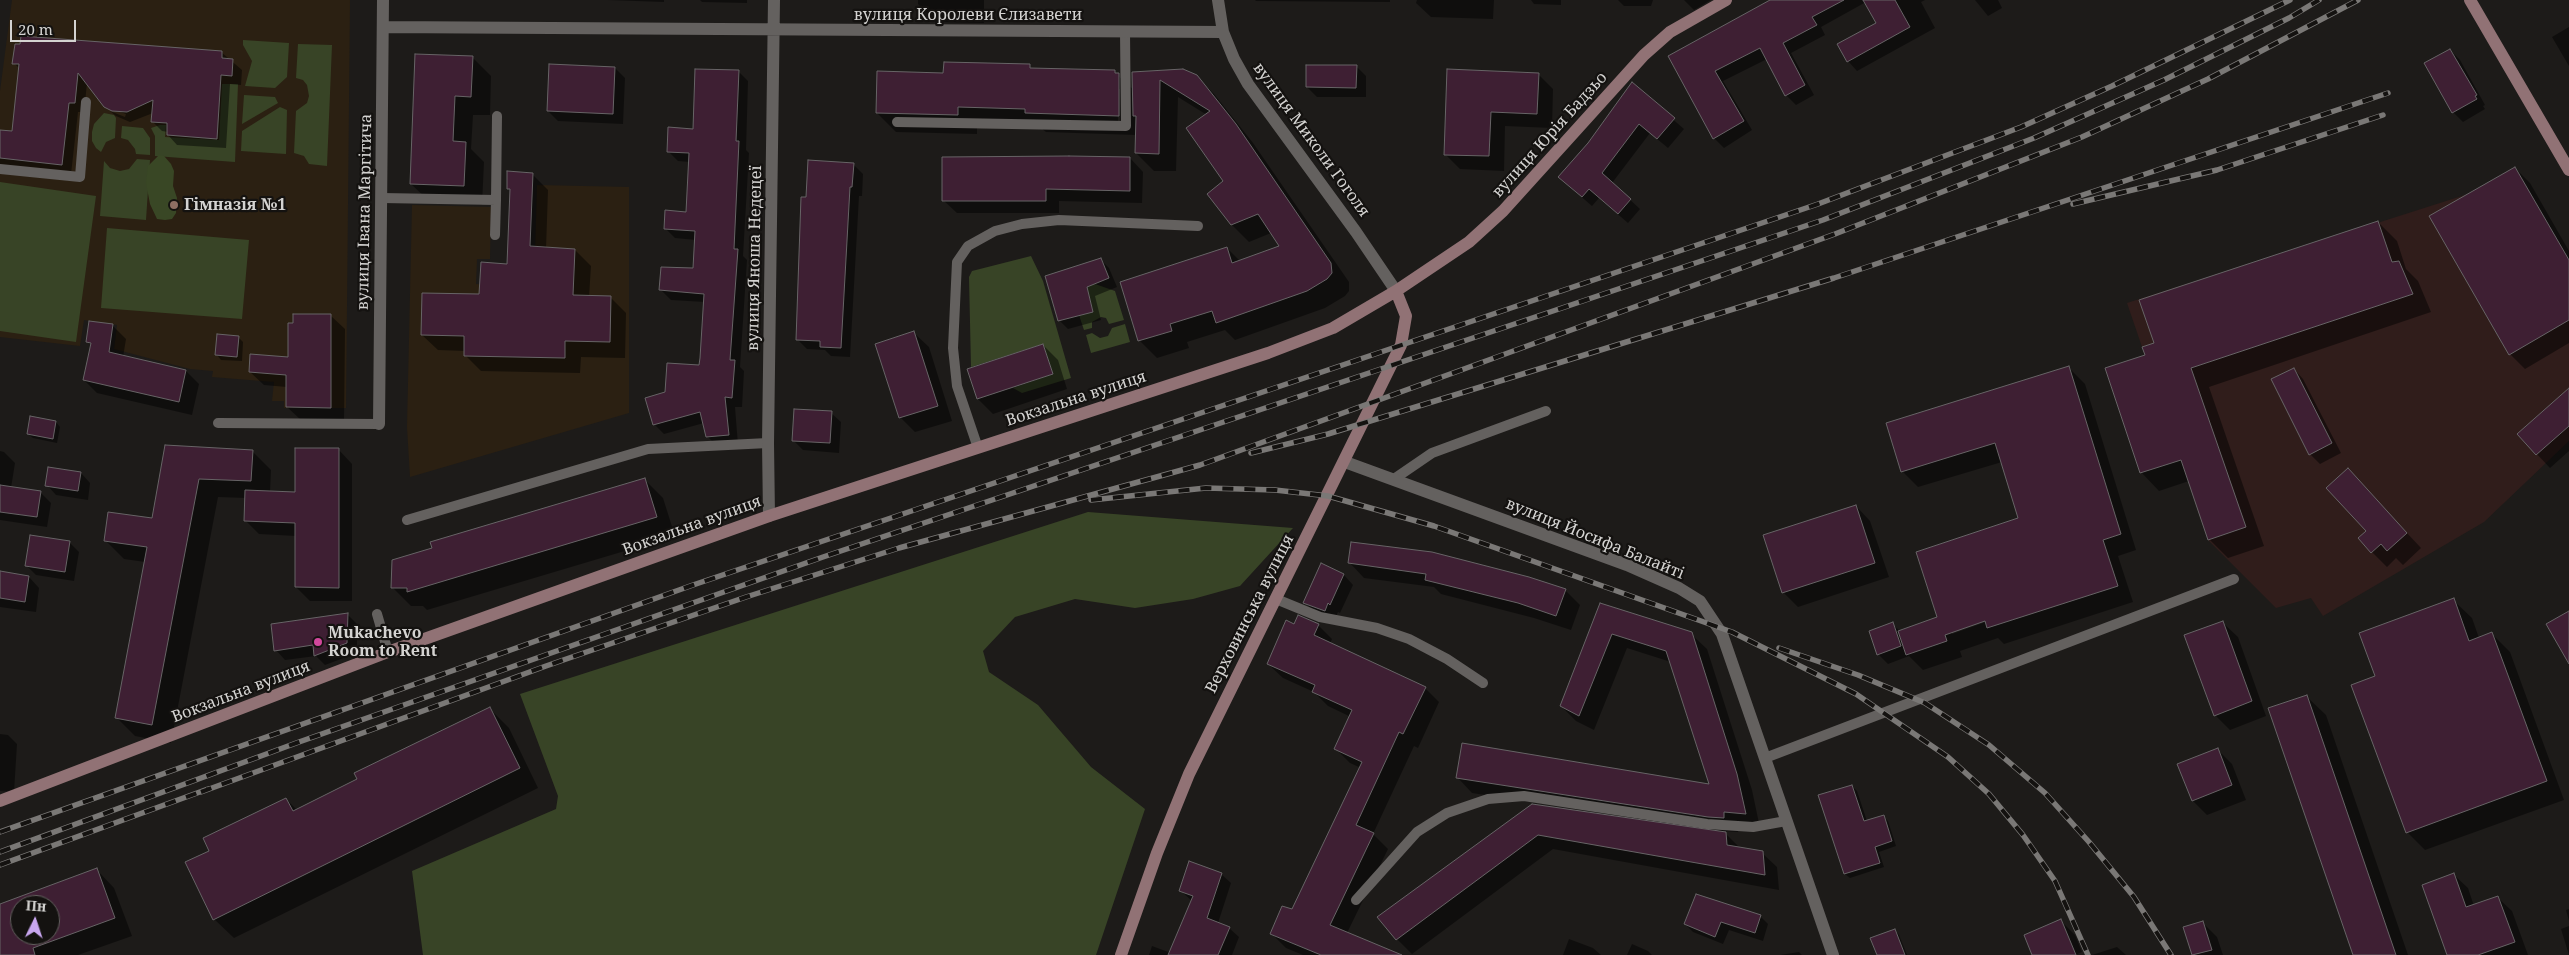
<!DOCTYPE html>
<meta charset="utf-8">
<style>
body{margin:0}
#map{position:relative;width:2569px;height:955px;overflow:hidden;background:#1d1b19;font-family:"Noto Serif",serif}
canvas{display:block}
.north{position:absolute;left:10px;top:895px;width:50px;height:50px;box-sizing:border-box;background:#141210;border:1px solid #615f5d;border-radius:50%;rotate:4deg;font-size:14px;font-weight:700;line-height:20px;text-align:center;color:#d4d3d1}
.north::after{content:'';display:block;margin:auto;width:18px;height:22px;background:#c8a6ef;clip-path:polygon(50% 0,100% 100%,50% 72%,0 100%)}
.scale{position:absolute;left:10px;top:20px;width:66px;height:22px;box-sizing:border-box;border:2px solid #d4d3d1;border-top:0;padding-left:6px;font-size:15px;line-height:18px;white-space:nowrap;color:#d4d3d1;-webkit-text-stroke:4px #141210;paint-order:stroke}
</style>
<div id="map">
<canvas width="2569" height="955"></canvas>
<div class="north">Пн</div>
<div class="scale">20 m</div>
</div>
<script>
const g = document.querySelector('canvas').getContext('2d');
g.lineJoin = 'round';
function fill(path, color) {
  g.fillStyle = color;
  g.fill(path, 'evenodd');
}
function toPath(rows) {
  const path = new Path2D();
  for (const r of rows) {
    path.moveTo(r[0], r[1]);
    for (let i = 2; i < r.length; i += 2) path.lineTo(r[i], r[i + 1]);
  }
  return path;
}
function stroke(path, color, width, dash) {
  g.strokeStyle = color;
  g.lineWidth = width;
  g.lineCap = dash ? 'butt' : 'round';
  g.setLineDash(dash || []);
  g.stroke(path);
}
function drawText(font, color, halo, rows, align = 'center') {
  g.font = font + ' "Noto Serif",serif';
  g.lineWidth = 4.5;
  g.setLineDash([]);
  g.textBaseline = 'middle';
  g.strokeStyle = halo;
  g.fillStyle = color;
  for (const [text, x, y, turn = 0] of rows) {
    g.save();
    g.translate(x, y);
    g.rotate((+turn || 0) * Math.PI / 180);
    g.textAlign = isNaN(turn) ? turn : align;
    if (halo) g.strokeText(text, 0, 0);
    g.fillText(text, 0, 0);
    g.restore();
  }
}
fill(toPath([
 [2515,167,2569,260,2569,441,2484,522,2323,616,2311,598,2276,608,2208,540,2127,303,2468,194]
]), '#301d1b');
fill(toPath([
 [12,0,350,0,346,408,284,408,284,401,272,401,274,382,212,377,213,371,190,369,114,349,117,325,84,320,80,346,0,337,0,91],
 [537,185,629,187,629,413,410,477,407,427,412,205,491,207,490,259,477,259,476,284,534,287]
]), '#2b2012');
fill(toPath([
 [243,40,289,43,287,77,275,88,245,86,252,61,243,45],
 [298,44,332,45,327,166,309,164,304,156,294,153,296,111,307,103,309,96,307,85,303,80,296,78],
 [222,84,238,84,235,162,155,156,155,136,151,128,160,125,166,125,165,137,219,140],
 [244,95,275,97,278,103,242,124],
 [280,107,287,110,286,154,241,151,242,131],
 [104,113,114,115,116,118,115,138,106,142,101,152,96,148,92,141,92,132,94,124],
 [122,126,143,128,150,138,150,155,136,154,135,149,128,140,121,138],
 [137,159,150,160,146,220,100,216,104,161,110,168,120,171,129,169],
 [0,182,96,196,76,342,0,331],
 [107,228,249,240,242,319,101,308],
 [1031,256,1043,281,1071,378,1022,393,1013,388,1053,374,1043,344,971,367,969,277,972,271],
 [1087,267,1095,284,1115,291,1124,320,1109,324,1106,318,1101,317,1092,322,1092,328,1084,330,1079,315,1093,311,1086,283],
 [1125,324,1130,342,1091,353,1086,335,1092,333,1100,338,1108,336,1112,328],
 [1088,512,1293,528,1240,586,1193,599,1135,608,1075,599,1015,617,983,651,989,672,1038,705,1091,767,1145,809,1096,955,423,955,412,871,556,809,558,796,520,694]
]), '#384426');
fill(toPath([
 [159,155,164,156,171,164,174,171,173,186,177,198,176,213,172,219,165,220,157,219,150,204,146,183,148,166]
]), '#394725');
fill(toPath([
 [608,0,664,0,664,2],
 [700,0,747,0,747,3,702,2],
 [918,0,984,0,984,23,936,22,918,4],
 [1255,0,1390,0,1390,2,1256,1],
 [1417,0,1494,0,1493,19,1431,17,1416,3],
 [1531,0,1561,0,1561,5,1534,4],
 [1618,0,1653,0,1651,6,1624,6],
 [1684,0,1711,0,1694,10],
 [1770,0,1925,0,1921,2,1935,28,1857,71,1848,61,1878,24,1866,2,1821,27,1825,35,1791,53,1814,95,1796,105,1786,95,1767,59,1723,81,1752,130,1724,148,1714,138,1670,56],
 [1975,0,1998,0,2002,8,1988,16],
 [2569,27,2569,66,2552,37],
 [2450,50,2460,60,2485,105,2483,106,2485,109,2463,122,2453,112],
 [221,52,242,70,241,85,230,84,226,148,177,145,168,135,168,132,162,131,153,122,153,113,130,122,116,116,110,111,125,117,126,114,107,107,87,83,84,112,78,112,71,174,3,167,0,164,0,131,13,132,20,69,14,63],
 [473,58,491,76,490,115,473,115,471,149,484,162,482,205,430,202,411,184],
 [1029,66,1033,70,1114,72,1134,90,1134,73,1196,76,1214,94,1253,143,1349,282,1349,291,1345,296,1325,308,1235,340,1225,330,1187,342,1189,348,1157,358,1139,340,1227,248,1240,261,1281,247,1271,233,1249,242,1231,224,1225,181,1207,115,1178,97,1176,171,1154,171,1136,153,1136,135,1046,132,1041,128,977,126,977,134,896,132,877,113,945,74],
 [1117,89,1120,89,1120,122,1118,122],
 [1356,66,1366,76,1366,97,1317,97,1307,87],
 [615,68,625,78,623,124,558,121,548,111],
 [738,71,748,81,746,150,749,153,743,256,747,260,740,367,744,371,742,407,735,407,738,445,717,446,707,436,704,423,664,434,654,424,666,393,700,366,705,302,671,300,661,290,694,269,696,240,675,238,665,228,687,213,690,162,678,161,668,151,695,130],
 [1449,71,1538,74,1553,89,1552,128,1505,126,1504,171,1460,169,1445,154],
 [1632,84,1684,129,1668,148,1650,133,1612,183,1640,209,1628,223,1599,198,1592,206,1570,187,1589,144],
 [1130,158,1143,172,1142,203,1059,201,1059,213,957,213,943,200],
 [853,164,863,174,862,196,859,196,850,357,831,356,825,350,807,349,797,339,807,198],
 [2515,168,2530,183,2569,251,2569,343,2525,369,2510,354],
 [532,174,548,190,546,249,575,250,591,266,589,297,610,297,626,313,625,358,581,357,580,373,481,371,465,355,465,351,438,350,422,335,480,295,508,265,511,191,508,188],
 [2378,222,2397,241,2406,269,2418,281,2431,312,2209,387,2264,546,2228,558,2209,539,2189,481,2159,491,2141,472,2146,356,2155,344],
 [1100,259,1109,268,1117,287,1095,296,1101,320,1068,329,1059,320],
 [331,316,345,329,344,421,301,420,287,407,287,387,264,385,250,372,289,358],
 [112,325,126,339,123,357,186,371,199,384,192,415,97,393,84,380,92,346,87,341],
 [914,333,929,347,952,421,915,432,900,417],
 [239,338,243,342,242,361,221,360,217,355],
 [1043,345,1058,360,1067,389,993,414,978,399,968,369],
 [2069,368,2085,384,2136,550,2118,556,2133,602,2004,644,1998,638,1960,651,1962,657,1923,670,1909,656,1888,664,1878,654,1892,624,1900,631,1938,618,2019,519,2002,462,1918,487,1902,471],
 [1990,618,1991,620,1952,634,1952,631],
 [2294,369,2303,379,2341,453,2320,464,2310,454],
 [2569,389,2569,451,2550,468,2519,435],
 [831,413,841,422,839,453,803,450,793,440],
 [56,422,60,427,57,443,33,438,28,434],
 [166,447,252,451,271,470,270,492,296,493,338,449,352,464,352,601,310,601,296,587,296,536,259,534,245,520,246,498,218,497,171,743,135,736,117,718,145,562,124,559,105,540,153,520],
 [0,451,4,452,15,463,11,488,40,492,51,503,47,527,0,520],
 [2348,470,2421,548,2403,565,2396,558,2387,567,2372,552],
 [81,473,90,483,88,500,56,495,47,485],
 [645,480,663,498,675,536,427,610,423,606,411,606,392,587,434,549],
 [1856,506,1870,521,1889,577,1798,607,1783,592],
 [69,542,79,552,74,581,36,575,27,566],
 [1350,563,1565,590,1580,605,1571,630,1534,618,1441,594,1434,587,1364,578],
 [1322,565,1344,575,1353,585,1340,613,1338,612,1334,620,1315,612,1305,603],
 [0,573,29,577,39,588,36,612,0,607],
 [2453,600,2472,618,2479,638,2492,634,2510,652,2564,800,2425,850,2407,832,2376,677],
 [1601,605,1691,634,1707,649,1752,790,1760,828,1738,826,1738,832,1723,831,1740,848,1762,853,1777,867,1779,890,1553,849,1412,954,1397,939,1532,805,1637,821,1637,818,1472,793,1458,778,1711,785,1671,662,1627,648,1594,730,1576,721,1561,706],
 [347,614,357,624,357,653,325,665,316,656,285,660,276,650],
 [2223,623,2238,637,2266,716,2230,730,2215,715],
 [1294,625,1318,625,1332,639,1330,644,1425,688,1439,702,1418,748,1414,746,1373,834,1388,849,1347,933,1386,955,1303,955,1286,948,1272,934,1292,911,1361,768,1350,763,1336,749,1351,717,1328,706,1314,692,1283,678,1268,664],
 [2306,696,2326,715,2408,955,2355,955],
 [490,709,509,728,538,788,234,938,214,919,211,852,286,799,297,810,358,780],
 [0,734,8,735,17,744,14,792,0,791],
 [2217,749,2232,764,2246,800,2207,815,2193,801],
 [1852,786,1857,791,1867,821,1883,816,1888,821,1896,846,1879,852,1884,867,1850,878,1845,874,1820,796],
 [97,870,114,888,132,936,78,955,0,955,0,905],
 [20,905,50,905,50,935,20,935],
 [1221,874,1231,883,1218,923,1229,928,1239,937,1232,955,1149,955,1152,946,1171,953,1192,901,1181,891],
 [2454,875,2468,888,2474,906,2498,898,2512,911,2528,955,2448,955],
 [2569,909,2569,921,2566,910],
 [1760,916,1768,924,1763,941,1729,930,1723,944,1693,932,1685,924],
 [2060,920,2075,935,2082,952,2075,955,2035,955],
 [2202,922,2217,937,2223,955,2193,955,2185,928],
 [2569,926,2569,955,2561,929],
 [1895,930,1899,935,1907,955,1878,955],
 [1569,939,1593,948,1601,955,1563,955],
 [1632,944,1648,951,1652,955,1627,955],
 [2117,947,2126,955,2092,955],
 [1799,952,1802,955,1780,955]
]), '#0007');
const building = toPath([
 [1770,0,1844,0,1812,17,1817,25,1783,43,1805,85,1785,96,1760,48,1715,71,1744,121,1713,139,1668,56,1770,0],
 [1863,0,1895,0,1910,27,1847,62,1837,44,1876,23,1863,0],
 [21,36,222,51,222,58,233,59,232,76,221,75,217,139,167,135,167,123,151,122,153,100,127,112,112,111,104,107,78,73,75,103,69,103,62,165,0,158,0,130,12,131,19,64,12,64,15,44,20,44,21,36],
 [2450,49,2477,95,2475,96,2477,99,2452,113,2424,63,2450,49],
 [415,54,473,56,471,97,455,96,453,141,466,142,464,186,410,184,415,54],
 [944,62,1030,64,1030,68,1115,70,1115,73,1119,73,1119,116,1025,113,1025,109,958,107,958,115,876,113,877,71,943,73,944,62],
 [549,64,615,67,613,114,547,111,549,64],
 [1306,65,1357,65,1356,88,1306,87,1306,65],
 [695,69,739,70,736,141,739,141,734,249,738,249,730,360,735,360,732,398,725,397,729,435,706,437,700,412,653,425,645,398,665,392,667,363,699,365,700,358,704,294,659,290,661,267,693,268,695,231,664,229,665,210,686,212,689,153,667,152,668,127,693,129,695,69],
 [1183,69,1197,75,1236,124,1331,263,1332,273,1327,279,1307,291,1216,323,1212,311,1170,324,1172,331,1138,341,1120,282,1227,247,1232,263,1279,246,1258,214,1231,225,1207,194,1223,181,1186,128,1210,111,1160,80,1159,154,1135,153,1136,116,1133,116,1132,72,1183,69],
 [1447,69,1539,73,1537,114,1491,112,1489,156,1444,155,1447,69],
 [1632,82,1675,118,1657,139,1639,124,1602,173,1631,199,1618,214,1589,189,1582,197,1558,177,1588,143,1632,82],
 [1069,156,1130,157,1130,191,1046,189,1046,201,942,201,942,157,1069,156],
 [808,160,854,163,852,187,850,187,841,348,820,347,820,341,796,340,801,197,806,197,808,160],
 [2515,167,2569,260,2569,320,2509,355,2429,216,2515,167],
 [507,171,533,173,530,246,575,249,573,295,611,296,610,342,565,341,565,358,464,356,464,336,421,335,422,293,479,294,481,262,507,264,510,189,507,189,507,171],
 [2378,221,2392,262,2399,261,2413,294,2191,368,2246,527,2208,540,2181,460,2140,473,2105,368,2145,355,2142,347,2154,343,2139,300,2378,221],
 [1101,258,1109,278,1087,287,1093,312,1058,321,1045,276,1101,258],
 [293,314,331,314,331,408,286,407,286,375,249,372,250,354,288,357,288,323,293,323,293,314],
 [89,321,113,324,109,352,186,370,179,402,83,380,91,343,86,342,89,321],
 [914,331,938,406,899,418,875,344,914,331],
 [217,334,239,336,237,357,215,355,217,334],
 [1043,344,1053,374,977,399,967,369,1043,344],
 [2069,366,2121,534,2103,540,2118,586,1987,628,1985,621,1945,635,1947,641,1906,655,1898,631,1937,617,1916,552,2018,518,1995,443,1901,472,1886,423,2069,366],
 [2294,368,2332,443,2309,455,2271,379,2294,368],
 [2569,388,2569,426,2536,455,2517,434,2569,388],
 [794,409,832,411,830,443,792,441,794,409],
 [30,416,56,421,53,439,27,434,30,416],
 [165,445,253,450,251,481,199,479,152,725,115,718,147,547,104,541,108,512,152,518,165,445],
 [295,448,339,448,339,588,295,587,295,523,244,521,245,490,295,492,295,448],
 [48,467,81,472,78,491,45,486,48,467],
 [2348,468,2407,533,2387,551,2381,544,2371,553,2358,538,2366,531,2326,488,2348,468],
 [645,478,657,517,407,592,407,588,391,588,392,560,432,548,430,542,645,478],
 [0,485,41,491,37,517,0,512,0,485],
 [1856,505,1875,563,1782,593,1763,535,1856,505],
 [30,535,70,541,65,572,25,566,30,535],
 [1351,542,1432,552,1529,577,1566,589,1556,616,1518,603,1425,580,1426,574,1348,563,1351,542],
 [1321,563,1344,574,1330,605,1328,603,1325,611,1303,603,1321,563],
 [0,571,29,576,25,602,0,598,0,571],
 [2454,598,2469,641,2492,632,2547,781,2406,833,2351,685,2375,676,2359,633,2454,598],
 [1600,603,1692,632,1737,774,1746,814,1724,812,1724,818,1708,817,1456,778,1462,743,1709,784,1666,651,1612,634,1579,716,1560,706,1600,603],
 [2569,611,2569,664,2546,624,2569,611],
 [348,613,347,643,314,656,313,645,274,651,271,624,348,613],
 [1298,615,1319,624,1314,635,1426,687,1403,734,1399,732,1356,825,1374,833,1330,925,1402,955,1321,955,1270,934,1282,906,1292,909,1362,762,1334,749,1352,710,1312,692,1315,685,1267,664,1286,620,1294,624,1298,615],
 [2223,621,2252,701,2214,716,2184,635,2223,621],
 [1893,622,1901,646,1877,655,1869,631,1893,622],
 [2307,695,2396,955,2353,955,2268,708,2307,695],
 [490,707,520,768,213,920,185,862,209,851,203,838,286,798,293,811,357,779,354,773,490,707],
 [2218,748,2232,785,2192,801,2177,764,2218,748],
 [1852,785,1864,821,1884,815,1892,841,1875,847,1880,863,1844,874,1818,795,1852,785],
 [1532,804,1726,832,1727,845,1763,851,1765,875,1538,835,1396,940,1377,917,1532,804],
 [1189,861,1222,873,1207,918,1230,927,1218,955,1168,955,1193,896,1179,891,1189,861],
 [97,868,115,918,33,948,35,955,0,955,0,904,97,868],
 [20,905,50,905,50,935,20,935,20,905],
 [2454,873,2466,907,2498,896,2515,942,2478,955,2447,955,2422,885,2454,873],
 [1696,894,1761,915,1755,933,1721,922,1715,937,1684,924,1696,894],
 [2061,919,2076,955,2032,955,2024,935,2061,919],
 [2203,921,2212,950,2192,955,2183,927,2203,921],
 [1895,929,1905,955,1877,955,1870,938,1895,929]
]);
fill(building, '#3e1f33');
stroke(building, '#676466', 1);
stroke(toPath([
 [897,122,1126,126,1125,32],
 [0,169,80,177,86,102],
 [382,198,496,200,497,116],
 [495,235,496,200],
 [218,423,379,424],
 [978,448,957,386,953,348,957,262,968,246,995,231,1022,224,1059,220,1198,226],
 [1394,479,1432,453,1546,411],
 [407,520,648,449,768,443],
 [1276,599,1320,617,1377,628,1409,639,1447,659,1483,683],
 [377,614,388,652],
 [1765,758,2234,579],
 [1356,900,1417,832,1447,813,1488,799,1524,796,1707,824,1753,827,1786,821]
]), '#64615f', 10);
stroke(toPath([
 [1218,0,1223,32,1234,59,1248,84,1356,232,1396,291],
 [383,27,1223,32],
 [379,424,383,0],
 [1345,462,1627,565,1679,588,1700,601,1722,634,1833,955],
 [769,516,768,443,774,0]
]), '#64615f', 12);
stroke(toPath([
 [2470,0,2569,170],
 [0,801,388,652,769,516,1268,353,1333,328,1396,291,1469,242,1503,211,1644,55,1670,32,1726,0],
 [1121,955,1157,853,1189,774,1401,345,1406,316,1396,291]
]), '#917275', 12);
const rail = toPath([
 [2073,204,2217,170,2383,115],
 [1251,453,1328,434,1834,278,2388,93],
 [1091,500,1206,488,1275,490,1328,496,1434,526,1732,632,1856,694,1948,757,1989,794,2023,835,2055,881,2088,955],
 [1779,648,1858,675,1925,703,1989,745,2045,793,2089,842,2134,897,2171,955],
 [201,792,546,666,746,597,899,548,1200,465,1835,234,2082,137,2208,79,2358,0],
 [0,832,693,585,1818,204,2021,127,2112,86,2290,0],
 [0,852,299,742,823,557,1823,220,2034,138,2164,80,2289,18,2319,0],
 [0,865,208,789]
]);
stroke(rail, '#7a7876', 5.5);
stroke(rail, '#141210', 4, [11]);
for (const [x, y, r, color] of [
 [174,205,5,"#8d6e63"],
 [318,642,5,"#d1479c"]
]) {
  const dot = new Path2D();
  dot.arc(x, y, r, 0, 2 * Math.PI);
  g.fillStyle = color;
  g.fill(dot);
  stroke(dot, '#141210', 2);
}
drawText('16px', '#d4d3d1', '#141210', [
 ["вулиця Королеви Єлизавети",968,15],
 ["вулиця Юрія Бадзьо",1550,135,-48],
 ["вулиця Миколи Гоголя",1311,140,54],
 ["вулиця Івана Маргітича",365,212,-89],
 ["вулиця Яноша Недецеї",755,258,-89],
 ["Вокзальна вулиця",1076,399,-18],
 ["Вокзальна вулиця",692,526,-20],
 ["вулиця Йосифа Балайті",1595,539,22],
 ["Верховинська вулиця",1250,614,-63],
 ["Вокзальна вулиця",241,692,-21]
]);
drawText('bold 16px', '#d4d3d1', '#141210', [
 ["Гімназія №1",184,205],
 ["Mukachevo",328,633],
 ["Room to Rent",328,651]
], 'left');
</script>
